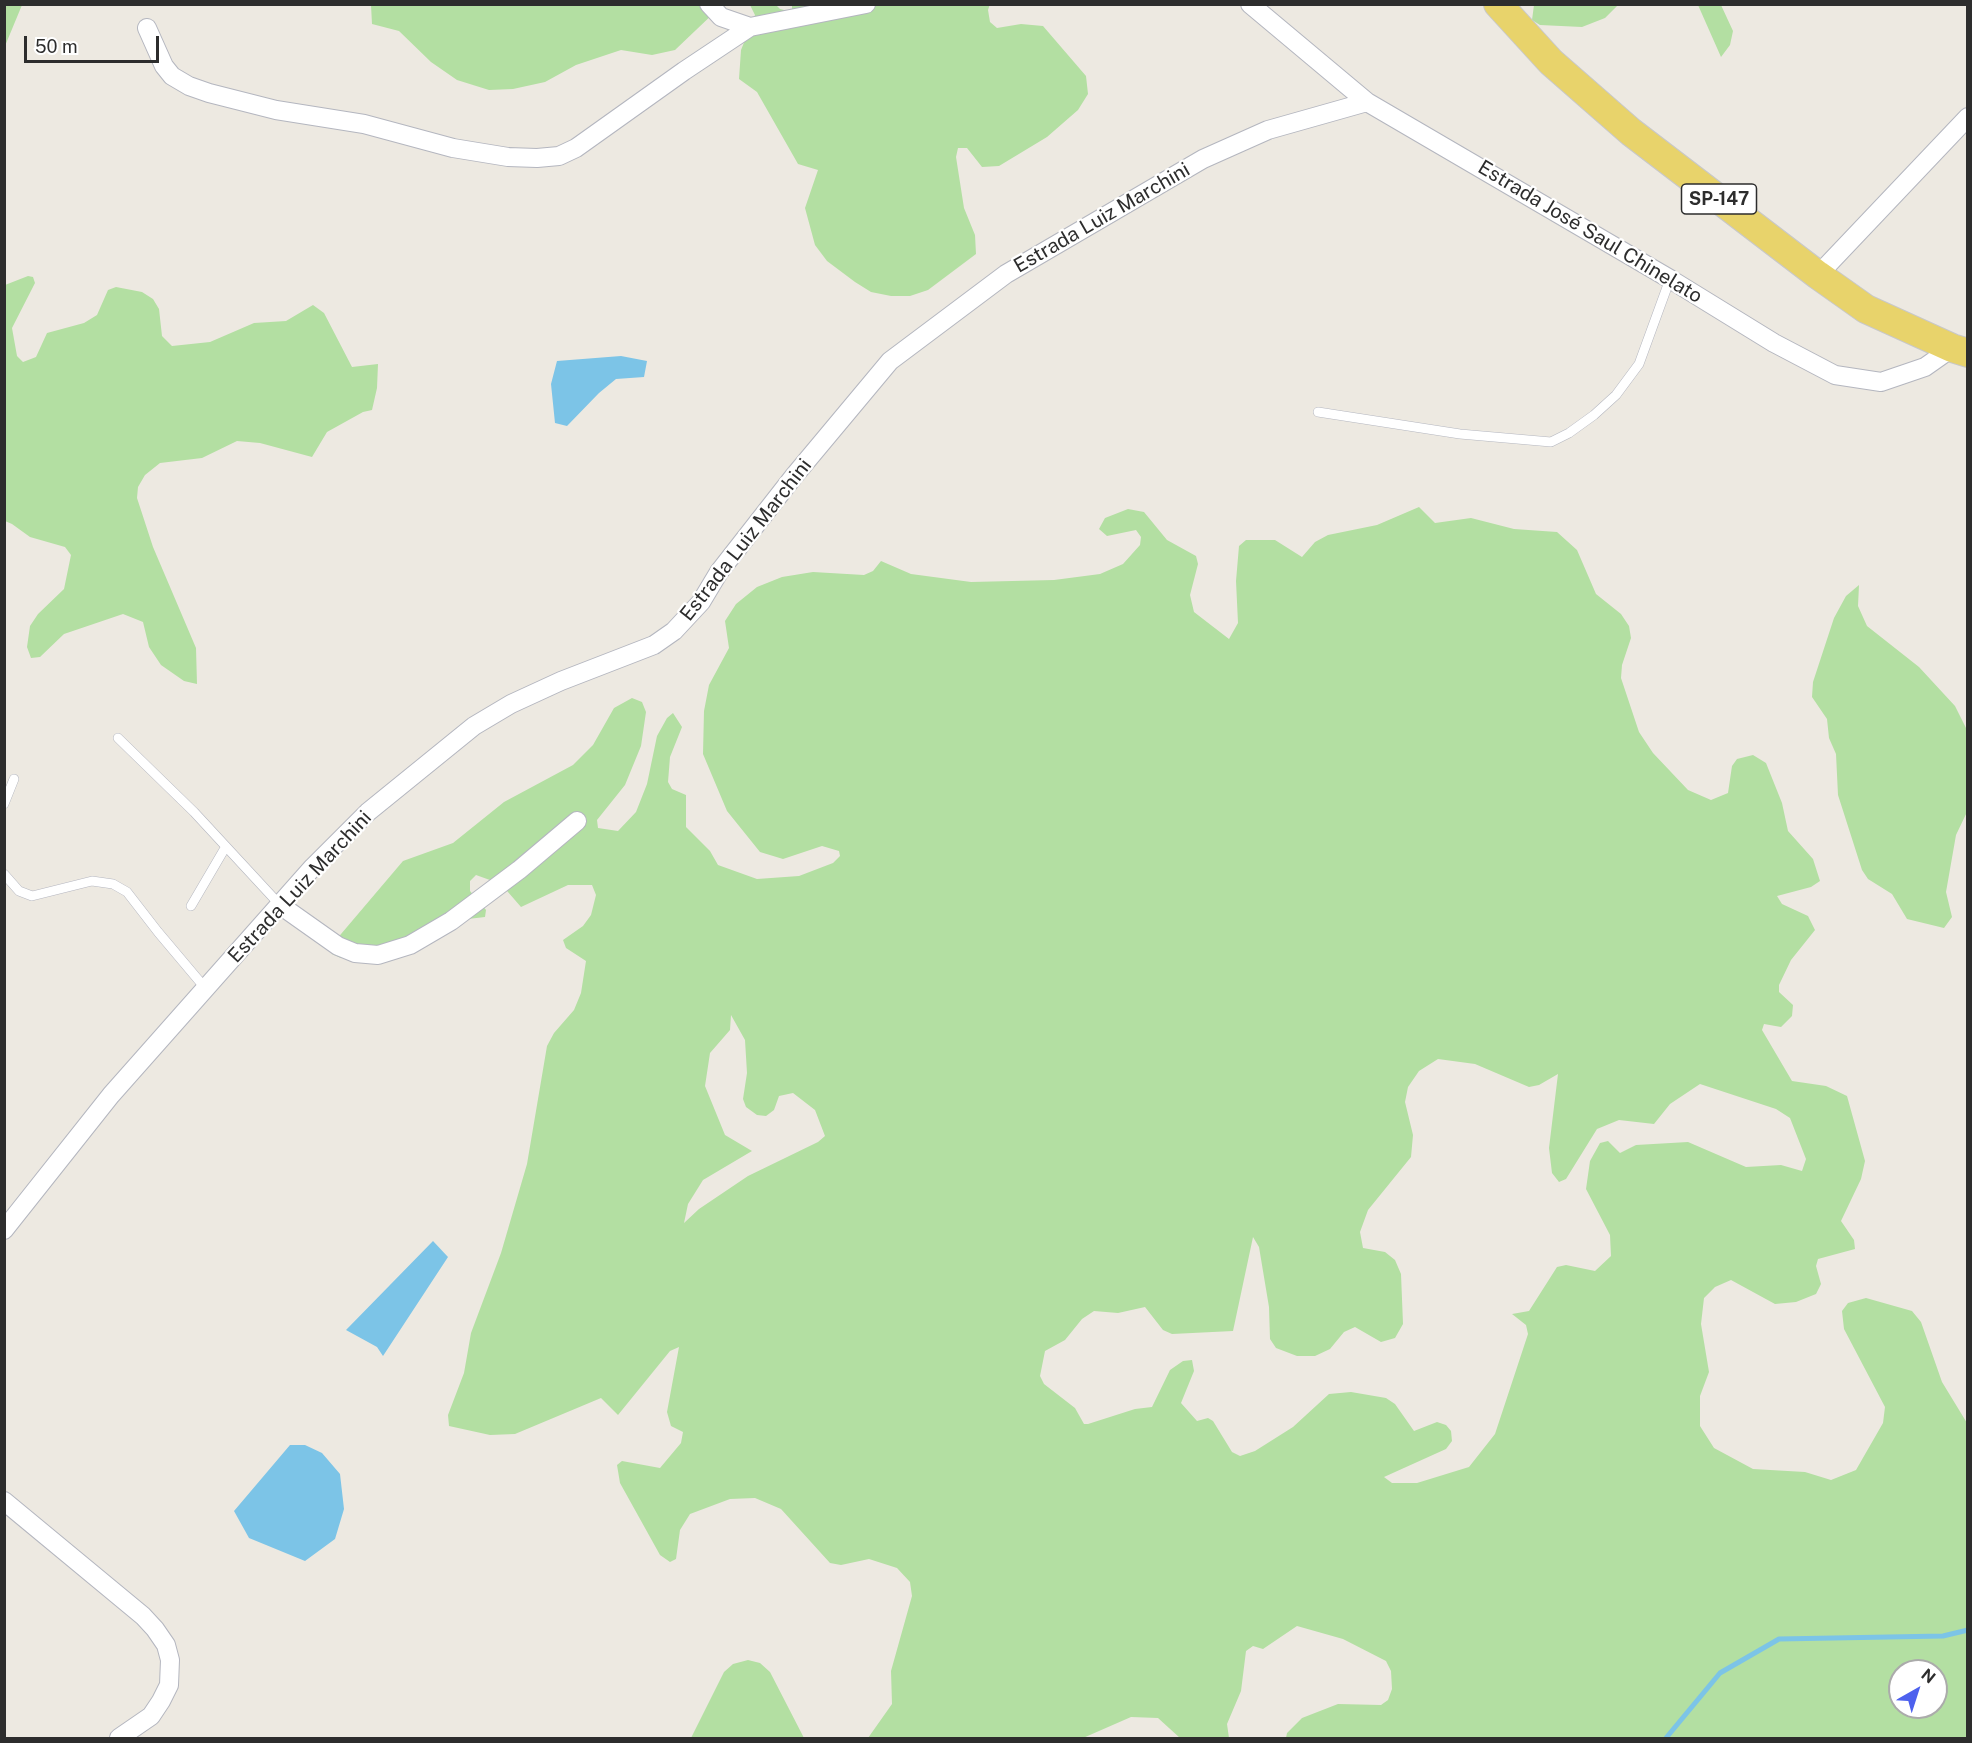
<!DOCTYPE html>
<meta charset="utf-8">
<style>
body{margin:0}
#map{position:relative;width:1972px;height:1743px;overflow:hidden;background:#ede9e1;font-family:"Public Sans",sans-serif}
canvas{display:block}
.frame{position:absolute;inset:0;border:6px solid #2d2d2d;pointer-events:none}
.north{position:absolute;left:1888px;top:1659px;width:60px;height:60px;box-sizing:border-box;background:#fff;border:2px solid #ababab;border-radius:50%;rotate:39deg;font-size:16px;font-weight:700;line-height:24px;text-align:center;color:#2d2d2d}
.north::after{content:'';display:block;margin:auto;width:21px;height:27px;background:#4d61ee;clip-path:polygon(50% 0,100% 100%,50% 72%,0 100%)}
.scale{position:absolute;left:24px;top:36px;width:135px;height:27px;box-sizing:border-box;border:3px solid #2d2d2d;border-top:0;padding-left:8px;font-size:18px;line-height:21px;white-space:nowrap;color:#2d2d2d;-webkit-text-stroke:4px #fff;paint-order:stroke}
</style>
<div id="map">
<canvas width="1972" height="1743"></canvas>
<div class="frame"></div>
<div class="north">N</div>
<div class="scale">50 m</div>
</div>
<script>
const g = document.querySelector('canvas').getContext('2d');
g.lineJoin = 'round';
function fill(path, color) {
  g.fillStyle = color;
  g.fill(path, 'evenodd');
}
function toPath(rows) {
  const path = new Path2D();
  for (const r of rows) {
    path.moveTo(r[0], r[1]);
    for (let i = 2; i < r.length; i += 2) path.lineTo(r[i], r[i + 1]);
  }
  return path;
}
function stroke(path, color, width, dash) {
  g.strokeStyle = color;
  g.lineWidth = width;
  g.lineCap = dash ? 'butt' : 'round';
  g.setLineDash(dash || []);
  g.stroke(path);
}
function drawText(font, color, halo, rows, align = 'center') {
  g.font = font + ' "Public Sans",sans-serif';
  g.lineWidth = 4.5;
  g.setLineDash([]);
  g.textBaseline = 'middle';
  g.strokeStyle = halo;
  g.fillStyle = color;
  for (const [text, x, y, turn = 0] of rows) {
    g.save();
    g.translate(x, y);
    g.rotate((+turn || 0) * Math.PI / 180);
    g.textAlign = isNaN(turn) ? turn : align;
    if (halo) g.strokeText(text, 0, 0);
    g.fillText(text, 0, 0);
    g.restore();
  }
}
fill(toPath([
 [5,4,22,5,5,46,4,5],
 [792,4,990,4,988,10,990,22,997,28,1021,24,1043,26,1086,76,1088,94,1078,110,1047,137,999,166,982,167,967,148,958,148,956,157,964,208,975,235,976,254,928,290,910,296,891,296,871,292,855,282,827,261,815,245,805,208,818,170,798,164,757,92,739,79,741,50,755,15,750,5,776,5,780,9,792,12],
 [371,5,719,5,717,10,675,50,652,55,621,50,576,65,545,82,513,89,489,90,457,80,431,62,399,31,372,24],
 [1534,5,1534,4,1618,5,1605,18,1582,27,1540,25,1532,20],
 [1698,5,1721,5,1733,31,1730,45,1721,57],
 [28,276,33,277,35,283,12,328,17,356,23,362,36,357,47,333,84,323,97,315,108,290,116,287,142,292,153,299,159,309,162,336,172,346,210,342,254,323,286,321,313,305,324,313,352,367,378,364,377,388,372,410,363,412,327,432,312,457,260,443,237,441,202,458,160,463,145,475,138,487,137,498,153,547,196,648,197,684,184,681,161,665,149,647,143,622,123,614,64,634,40,657,31,658,27,647,30,626,38,614,64,589,71,555,65,547,30,537,12,524,5,521,5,285],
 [1419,507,1435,523,1471,518,1514,529,1557,532,1577,550,1596,594,1621,614,1629,626,1631,638,1622,665,1621,678,1639,732,1653,753,1688,790,1711,800,1728,793,1732,766,1737,759,1753,755,1766,763,1782,803,1788,831,1813,859,1820,881,1811,887,1777,896,1782,904,1808,916,1815,930,1791,960,1779,985,1779,992,1793,1005,1792,1016,1781,1027,1764,1024,1762,1030,1792,1081,1826,1086,1847,1096,1865,1161,1861,1179,1841,1221,1854,1240,1855,1249,1818,1259,1816,1266,1821,1284,1816,1294,1796,1302,1775,1304,1731,1280,1715,1287,1704,1298,1701,1324,1709,1372,1700,1396,1700,1426,1714,1448,1753,1469,1805,1472,1831,1480,1856,1470,1883,1423,1885,1407,1844,1329,1842,1311,1848,1303,1866,1298,1912,1311,1921,1322,1942,1382,1967,1423,1967,1738,1286,1738,1287,1733,1302,1718,1338,1704,1381,1705,1388,1700,1392,1689,1391,1671,1386,1661,1343,1639,1297,1626,1263,1649,1253,1646,1246,1651,1241,1691,1227,1724,1229,1738,1180,1738,1158,1718,1131,1717,1083,1738,868,1738,892,1704,891,1671,912,1596,910,1582,897,1568,869,1559,841,1565,830,1563,781,1509,755,1498,730,1499,690,1514,680,1530,676,1559,670,1562,660,1555,620,1483,617,1465,622,1461,660,1468,681,1443,683,1432,671,1426,667,1412,679,1347,670,1351,618,1415,601,1398,515,1434,490,1435,449,1426,448,1415,464,1373,471,1333,501,1253,527,1164,547,1046,554,1033,574,1010,581,993,586,961,566,948,563,940,583,926,591,915,596,895,592,885,568,885,521,907,501,884,476,875,470,881,470,891,486,910,485,917,442,922,367,957,341,958,332,954,330,947,403,861,453,843,504,802,573,765,593,745,614,708,632,698,642,702,646,712,641,746,625,785,597,820,598,828,618,831,636,812,647,784,657,736,667,718,673,713,682,727,670,757,668,782,672,789,686,795,686,827,710,851,718,865,757,879,799,876,833,863,840,856,839,851,822,846,783,859,760,852,727,811,703,754,704,711,709,685,729,648,725,621,736,604,757,587,782,577,813,572,864,575,873,571,881,561,911,574,971,582,1054,580,1100,574,1123,564,1140,545,1141,537,1136,530,1107,536,1099,529,1105,518,1128,509,1144,512,1167,540,1196,556,1198,564,1190,595,1194,612,1229,639,1238,623,1236,581,1239,546,1246,540,1275,540,1302,557,1315,542,1328,535,1377,525],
 [731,1015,745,1040,747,1073,743,1099,746,1107,757,1115,766,1116,774,1110,779,1096,793,1093,815,1110,825,1136,818,1142,748,1176,699,1209,684,1223,688,1204,703,1180,752,1151,725,1135,705,1086,710,1053,730,1030],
 [1438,1059,1475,1064,1529,1087,1539,1085,1558,1074,1549,1148,1552,1173,1559,1182,1566,1179,1597,1129,1619,1120,1654,1124,1670,1104,1700,1084,1776,1109,1790,1118,1806,1159,1802,1171,1781,1165,1746,1167,1688,1142,1636,1145,1620,1153,1608,1141,1600,1143,1590,1161,1586,1189,1610,1235,1611,1256,1595,1271,1566,1265,1557,1267,1529,1311,1512,1314,1526,1325,1528,1334,1495,1434,1469,1467,1417,1483,1392,1483,1384,1477,1446,1449,1452,1441,1451,1431,1446,1425,1437,1422,1414,1431,1395,1404,1386,1398,1351,1392,1329,1394,1293,1427,1255,1451,1240,1456,1232,1452,1213,1421,1208,1418,1197,1421,1181,1403,1194,1371,1192,1360,1183,1361,1170,1370,1152,1407,1135,1409,1088,1424,1084,1424,1075,1408,1044,1384,1040,1376,1045,1351,1065,1340,1082,1319,1094,1311,1118,1313,1145,1307,1163,1330,1172,1334,1233,1331,1253,1237,1259,1247,1269,1307,1270,1339,1276,1348,1297,1356,1315,1356,1330,1349,1344,1332,1355,1327,1381,1342,1395,1338,1403,1324,1401,1274,1395,1260,1385,1252,1363,1248,1360,1232,1368,1210,1411,1157,1413,1135,1405,1102,1408,1087,1419,1071],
 [1900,1671,1936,1671,1936,1707,1900,1707],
 [1859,585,1858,606,1867,626,1919,667,1955,706,1967,730,1967,812,1956,835,1946,892,1952,917,1944,928,1907,919,1892,894,1868,879,1862,870,1838,795,1836,754,1829,738,1827,719,1812,697,1813,682,1834,618,1846,596],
 [748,1660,760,1663,770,1672,804,1738,691,1738,724,1672,733,1664]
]), '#b3dfa2');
fill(toPath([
 [621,356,647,361,644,377,616,379,599,393,567,426,555,423,551,384,557,361],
 [433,1241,448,1257,383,1356,377,1347,346,1330],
 [290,1445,305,1445,322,1453,340,1474,344,1509,335,1539,305,1561,249,1538,234,1511]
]), '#7cc4e7');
stroke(toPath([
 [1666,1738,1720,1673,1779,1639,1943,1636,1968,1630]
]), '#7cc4e7', 5);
const lane = toPath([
 [1318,412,1460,434,1551,442,1569,433,1594,415,1616,395,1639,364,1670,279],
 [118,738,194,812,280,905],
 [4,804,14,779],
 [4,874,19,891,32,896,92,881,113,884,127,892,158,932,206,989],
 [191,906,225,848]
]);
const street = toPath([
 [709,4,721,17,750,27],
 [1250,4,1367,102,1670,279,1774,343,1835,375,1881,382,1925,367,1952,348],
 [147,28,164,66,172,76,189,86,209,93,276,110,364,124,453,148,508,157,537,158,559,156,576,148,684,71,750,27,866,4],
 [1818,275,1968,117],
 [280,905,338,946,355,953,378,955,410,945,451,921,519,870,577,821],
 [4,1230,111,1095,313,867,368,812,474,726,511,704,561,681,654,645,674,631,701,602,719,572,794,476,890,361,1006,274,1203,159,1268,130,1367,102],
 [4,1501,143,1616,155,1629,166,1645,170,1660,169,1685,161,1701,151,1716,119,1738]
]);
const primary = toPath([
 [1498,4,1551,62,1631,132,1818,275,1866,309,1952,348,1968,353]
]);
stroke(lane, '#b4b6bf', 10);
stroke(street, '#b4b6bf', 20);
stroke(primary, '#c8c8c8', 30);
stroke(lane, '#fff', 9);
stroke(street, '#fff', 18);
stroke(primary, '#e8d36b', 28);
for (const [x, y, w] of [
 [1719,199,75]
]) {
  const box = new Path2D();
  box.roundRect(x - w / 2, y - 15, w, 30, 4.5);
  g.fillStyle = '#fff';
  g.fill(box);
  stroke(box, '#2d2d2d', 1.5);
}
drawText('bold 18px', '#2d2d2d', null, [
 ["SP-147",1719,199]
]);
drawText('20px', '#2d2d2d', '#fff', [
 ["Estrada Luiz Marchini",1102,218,-30],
 ["Estrada José Saul Chinelato",1590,232,31],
 ["Estrada Luiz Marchini",746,540,-52],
 ["Estrada Luiz Marchini",300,887,-47]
]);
</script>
